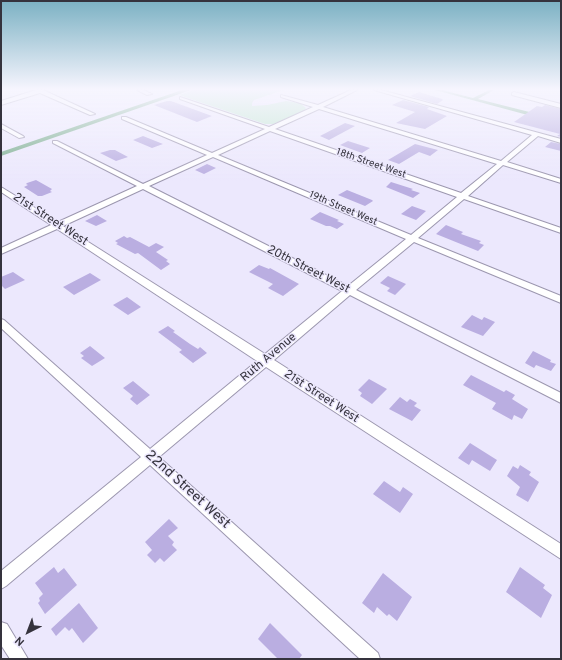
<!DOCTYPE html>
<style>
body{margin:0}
#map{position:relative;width:562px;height:660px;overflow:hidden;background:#ece8fd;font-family:Overpass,sans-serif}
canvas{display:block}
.frame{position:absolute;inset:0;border:2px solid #35333d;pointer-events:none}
.north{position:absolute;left:8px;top:612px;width:40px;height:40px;-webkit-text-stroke:3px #ece8fd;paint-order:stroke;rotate:222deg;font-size:11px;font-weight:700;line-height:16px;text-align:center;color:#35333d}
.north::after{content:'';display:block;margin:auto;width:14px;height:18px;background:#35333d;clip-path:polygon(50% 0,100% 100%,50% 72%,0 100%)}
</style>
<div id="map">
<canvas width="562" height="660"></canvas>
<div class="frame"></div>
<div class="north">N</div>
</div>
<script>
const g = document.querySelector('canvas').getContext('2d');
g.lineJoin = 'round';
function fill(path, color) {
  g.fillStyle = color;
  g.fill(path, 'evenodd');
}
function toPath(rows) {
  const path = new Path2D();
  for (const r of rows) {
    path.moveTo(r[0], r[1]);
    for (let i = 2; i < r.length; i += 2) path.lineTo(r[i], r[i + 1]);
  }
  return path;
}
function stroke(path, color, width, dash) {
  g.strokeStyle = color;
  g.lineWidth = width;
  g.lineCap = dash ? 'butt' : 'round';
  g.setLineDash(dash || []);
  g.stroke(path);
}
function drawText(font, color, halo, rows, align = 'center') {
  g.font = font + ' Overpass,sans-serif';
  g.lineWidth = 3;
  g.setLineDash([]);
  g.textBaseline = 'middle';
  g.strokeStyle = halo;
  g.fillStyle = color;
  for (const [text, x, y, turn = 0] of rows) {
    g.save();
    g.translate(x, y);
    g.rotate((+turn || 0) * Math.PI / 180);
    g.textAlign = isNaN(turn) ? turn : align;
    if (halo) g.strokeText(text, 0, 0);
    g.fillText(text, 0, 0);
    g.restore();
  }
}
fill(toPath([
 [193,90,284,90,254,100,252,103,252,106,267,105,286,101,300,103,306,108,304,111,300,113,273,124,265,124,179,95]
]), '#bee7cd');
fill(toPath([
 [182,90,191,90,1,156,1,152]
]), '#78ac8c');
fill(toPath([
 [435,90,442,90,473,98,489,90,494,90,478,99,561,120,561,124,435,90]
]), '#78ac8c');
fill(toPath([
 [419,92,442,99,443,100,437,104,410,96],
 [403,100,429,107,427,109,447,116,425,129,396,123,415,112,392,105],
 [167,101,171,101,212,116,197,122,154,105],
 [545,105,561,109,561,137,557,136,560,134,514,122,537,106,542,107],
 [345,123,355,126,329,140,320,136],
 [143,136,163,144,152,148,133,140],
 [348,141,370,148,362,153,340,145],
 [551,142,561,144,561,151,545,147],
 [415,144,438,150,430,156,419,152,399,164,388,160],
 [110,150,115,150,128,157,116,161,100,153],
 [207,164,216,168,204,174,195,170],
 [36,180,52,189,50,191,52,192,42,196,38,196,24,187,28,185,26,184,27,183],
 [391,182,413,189,411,190,420,193,413,198,386,187],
 [347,190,372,200,373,201,365,206,338,195],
 [412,206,426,211,416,220,401,214],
 [320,212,339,220,337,221,344,224,337,229,330,226,326,226,310,219],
 [97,215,107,221,96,226,85,221],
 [446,225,463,232,461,234,481,241,479,243,484,245,478,251,436,234],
 [124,236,127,238,130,237,149,247,156,243,164,247,156,252,168,260,166,261,170,264,161,270,138,253,135,254,116,244,118,243,115,241],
 [259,265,269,269,270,268,299,284,283,296,268,288,273,284,249,272],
 [13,272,25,280,5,289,1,285,1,277],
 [90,273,101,280,74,295,63,287],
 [388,276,406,284,395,295,387,291,390,288,380,283],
 [127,297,141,307,128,315,113,305],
 [472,315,482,320,484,317,495,322,483,336,461,327],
 [168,326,175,331,173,332,190,344,198,349,200,347,207,353,193,363,179,352,182,350,158,332],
 [90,346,105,358,92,366,81,358,84,356,80,353],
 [533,351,551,360,550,362,556,364,551,371,536,365,534,368,525,363],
 [471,375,504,392,506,390,515,395,512,399,528,409,522,419,514,415,512,420,492,409,496,403,463,385],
 [369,379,387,389,372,404,360,396,362,393,358,390],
 [133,381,150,395,137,405,130,399,133,396,123,388],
 [400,397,407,402,410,399,417,403,414,406,421,410,412,421,389,409],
 [470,443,497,460,490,471,472,460,469,465,458,458],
 [520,465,531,472,529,475,539,482,528,502,516,495,520,487,507,476,513,466,518,469],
 [384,481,400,492,403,487,413,494,400,513,373,494],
 [169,519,178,528,168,536,174,542,172,545,177,550,164,562,160,558,155,563,147,555,152,550,145,542],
 [54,567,58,573,64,568,77,585,45,614,38,603,40,601,39,598,43,594,35,583],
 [520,567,545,585,543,588,552,595,541,618,506,592],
 [383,573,412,597,397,621,389,614,387,616,377,607,374,613,362,603],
 [79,603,98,628,83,643,72,628,69,631,65,627,56,636,51,629],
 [270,623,302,655,299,659,278,659,258,639]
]), '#baaee1');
const street = toPath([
 [36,90,43,90,95,114,90,115,40,93,1,105,1,101,36,90],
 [137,90,143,90,152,94,147,95,137,90],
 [351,90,357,90,323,107,501,161,532,135,374,90,381,90,561,139,561,143,538,136,507,162,561,179,561,183,503,165,468,196,561,228,561,233,464,199,418,238,561,296,561,303,414,242,356,290,561,393,561,403,350,295,274,360,561,544,561,559,266,367,159,457,378,653,380,659,360,659,150,465,6,586,1,589,1,571,141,457,1,328,1,319,4,320,150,449,257,361,57,229,1,254,1,248,51,225,1,192,1,187,58,222,137,186,53,143,53,141,57,141,143,184,207,155,122,119,122,117,126,117,212,153,265,129,180,99,180,97,269,127,313,107,281,97,281,95,318,105,351,90],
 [319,109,497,164,461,193,275,129,319,109],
 [270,131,457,197,411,235,218,155,270,131],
 [213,157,406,239,348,286,149,186,213,157],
 [143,189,342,291,265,354,63,226,143,189],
 [514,92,561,104,561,108,512,95,512,93,514,92],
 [1,124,23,136,24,137,19,138,1,128,1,124],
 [1,622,7,624,28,659,10,659,1,645,1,622]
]);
stroke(street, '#9c97af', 2);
fill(street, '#fff');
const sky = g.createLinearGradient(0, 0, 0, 182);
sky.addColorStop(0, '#7bb1c3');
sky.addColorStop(0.49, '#f6f5fe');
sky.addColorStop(1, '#f6f5fe00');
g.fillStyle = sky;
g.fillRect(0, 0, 562, 182);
drawText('10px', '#35333d', '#ece8fd', [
 ["18th Street West",371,164,19],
 ["19th Street West",343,209,23]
]);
drawText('12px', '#35333d', '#ece8fd', [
 ["21st Street West",50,220,33],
 ["20th Street West",308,270,27],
 ["Ruth Avenue",269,358,-40],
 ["21st Street West",321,397,33]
]);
drawText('14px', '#35333d', '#ece8fd', [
 ["22nd Street West",187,490,42]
]);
</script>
